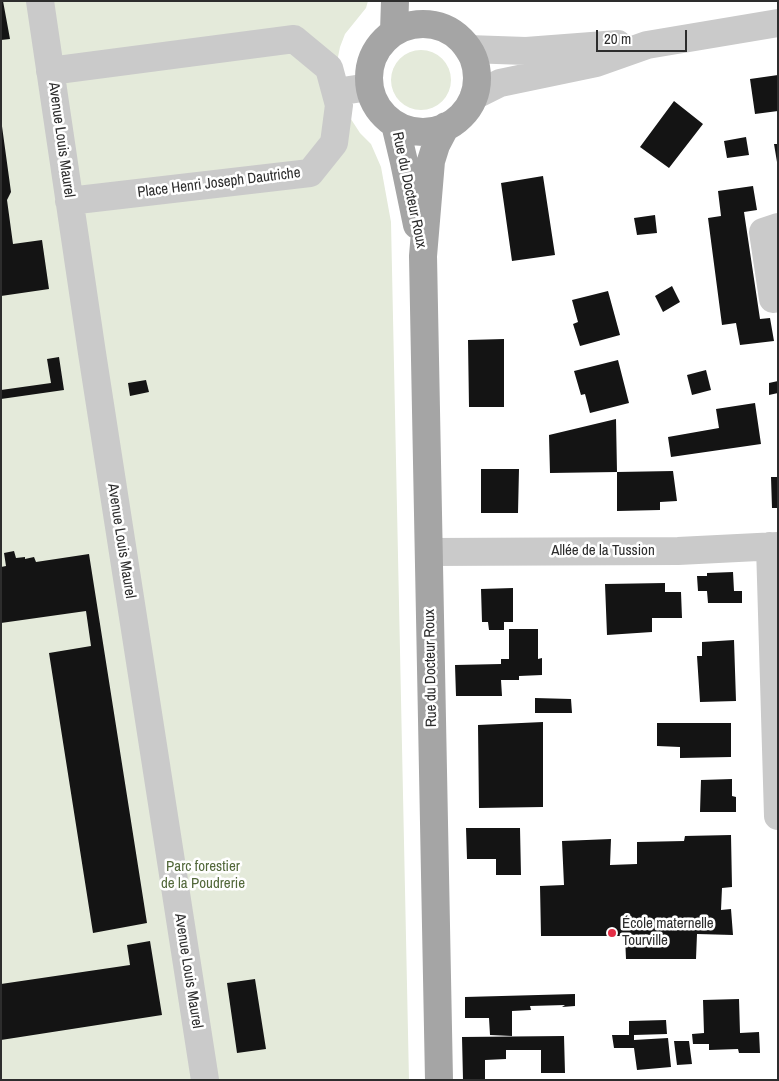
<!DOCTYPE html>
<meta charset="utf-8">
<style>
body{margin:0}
#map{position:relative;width:779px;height:1081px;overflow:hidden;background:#fff;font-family:"Archivo Narrow",sans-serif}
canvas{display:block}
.frame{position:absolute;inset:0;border:2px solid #2d2d2d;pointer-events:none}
.scale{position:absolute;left:596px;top:30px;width:91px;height:22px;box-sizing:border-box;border:2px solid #2d2d2d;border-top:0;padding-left:6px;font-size:15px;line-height:18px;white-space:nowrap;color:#2d2d2d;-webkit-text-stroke:4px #fff;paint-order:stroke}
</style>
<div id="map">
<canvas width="779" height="1081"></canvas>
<div class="frame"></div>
<div class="scale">20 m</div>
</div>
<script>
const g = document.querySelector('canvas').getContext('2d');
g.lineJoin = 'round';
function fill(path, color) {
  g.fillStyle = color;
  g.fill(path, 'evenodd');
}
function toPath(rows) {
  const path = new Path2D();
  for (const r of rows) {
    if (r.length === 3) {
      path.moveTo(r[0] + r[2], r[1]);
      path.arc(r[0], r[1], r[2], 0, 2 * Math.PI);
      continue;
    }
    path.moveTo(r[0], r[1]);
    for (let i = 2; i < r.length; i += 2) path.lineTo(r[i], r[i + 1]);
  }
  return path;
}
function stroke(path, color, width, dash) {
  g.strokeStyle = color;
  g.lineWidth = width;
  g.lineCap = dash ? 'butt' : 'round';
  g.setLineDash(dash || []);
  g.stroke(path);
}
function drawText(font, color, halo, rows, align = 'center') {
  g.font = font + ' "Archivo Narrow",sans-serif';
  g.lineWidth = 5;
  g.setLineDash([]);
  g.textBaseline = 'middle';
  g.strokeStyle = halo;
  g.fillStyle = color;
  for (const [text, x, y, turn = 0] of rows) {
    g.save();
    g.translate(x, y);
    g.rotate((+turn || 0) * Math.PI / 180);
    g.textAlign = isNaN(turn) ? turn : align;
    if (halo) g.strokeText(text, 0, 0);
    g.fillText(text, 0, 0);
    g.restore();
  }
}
fill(toPath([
 [1,1,368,1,366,8,345,34,340,47,337,62,347,113,360,133,371,144,381,167,391,222,409,1080,1,1080],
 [421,80,30]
]), '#e4eada');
fill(toPath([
 [1,1,3,1,10,39,1,40],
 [778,75,778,111,755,114,750,79],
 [674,101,703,124,669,168,640,147],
 [1,119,11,192,7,200,13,244,42,240,49,289,1,296],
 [746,137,749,155,727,158,724,141],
 [774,144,778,144,778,162,777,162],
 [543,176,555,255,512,261,501,183],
 [753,186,757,210,744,212,760,319,770,318,774,341,740,345,736,323,722,325,708,218,721,216,718,191],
 [655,215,657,233,637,235,634,218],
 [672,286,680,302,663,312,655,296],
 [608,291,620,335,580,346,573,324,578,322,572,300],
 [504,339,504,407,469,407,468,340],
 [59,357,64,390,1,399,1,390,51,383,47,359],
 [618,360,629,403,590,413,585,394,581,395,574,371],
 [706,370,711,390,692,395,687,375],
 [146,380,149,392,130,396,128,383],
 [778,381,778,393,769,395,769,383],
 [755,403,761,444,671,457,668,437,719,428,716,409],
 [616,419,617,472,550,473,549,435],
 [481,469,519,469,518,513,481,513],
 [673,471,677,501,660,502,660,510,617,511,617,472],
 [771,477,778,477,778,508,772,508],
 [14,551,16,558,25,557,25,559,34,557,36,562,89,554,147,923,93,933,49,653,91,646,86,611,1,623,1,567,6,566,4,553],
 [733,572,734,591,742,591,742,603,708,603,707,591,698,591,697,576,707,576,707,573],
 [665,583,665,592,681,592,682,618,652,618,652,632,607,635,605,584],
 [513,588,513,622,504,622,504,630,489,630,488,622,482,622,481,589],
 [509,629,538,629,538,659,542,658,542,675,519,676,519,680,501,680,502,696,456,696,455,665,501,664,501,659,509,659],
 [734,640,736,701,700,702,697,656,702,656,702,642],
 [535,698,571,699,572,713,535,713],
 [543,722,543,807,479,808,478,725],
 [657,723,731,723,731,757,680,758,680,747,657,746],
 [732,779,732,796,736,797,736,812,700,812,701,780],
 [466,828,520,828,521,875,496,875,496,859,467,859],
 [731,835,732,887,722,888,721,910,731,909,733,935,697,934,696,959,626,959,625,936,541,936,540,886,564,885,562,841,611,839,610,865,637,864,637,842,684,841,685,836],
 [150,941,162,1015,1,1040,1,984,130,965,127,945],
 [255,979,266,1049,237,1053,227,983],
 [575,994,575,1006,562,1007,565,1005,530,1006,531,1010,512,1011,512,1036,490,1035,489,1018,465,1018,465,997],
 [739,999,740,1033,759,1032,760,1053,739,1053,738,1049,709,1050,709,1044,693,1044,692,1034,704,1033,703,1000],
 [666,1020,667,1034,634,1035,634,1040,668,1038,671,1067,637,1070,634,1048,614,1048,612,1035,629,1035,629,1021],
 [564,1036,565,1073,541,1073,541,1050,506,1050,506,1059,485,1060,485,1080,463,1080,462,1037],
 [674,1041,689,1041,692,1064,677,1065]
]), '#141414');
stroke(toPath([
 [40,1,92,353,205,1080],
 [468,49,526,51,618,44],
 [50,71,294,39,329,68,339,105,334,143,310,173,69,201],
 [336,92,369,87],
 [474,96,500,83,596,63,647,45,778,23],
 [773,299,763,232,778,227],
 [770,546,778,816],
 [429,552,678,551,778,546]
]), '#cacaca', 28);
stroke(toPath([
 [423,78,54],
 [394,32,395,1],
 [395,124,404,162,417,225],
 [439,1080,423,256,431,161,436,145,446,126]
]), '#a5a5a5', 28);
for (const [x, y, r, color] of [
 [612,933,5,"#e42e46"]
]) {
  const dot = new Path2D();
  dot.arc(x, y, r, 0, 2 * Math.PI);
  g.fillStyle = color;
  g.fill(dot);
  stroke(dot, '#fff', 2);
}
drawText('15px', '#2d2d2d', '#fff', [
 ["Avenue Louis Maurel",61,140,82],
 ["Place Henri Joseph Dautriche",219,183,-7],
 ["Rue du Docteur Roux",409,190,78],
 ["Avenue Louis Maurel",121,541,81],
 ["Allée de la Tussion",603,551],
 ["Rue du Docteur Roux",431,668,-91],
 ["Avenue Louis Maurel",188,971,81]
]);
drawText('15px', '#52683a', '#fff', [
 ["Parc forestier",203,867],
 ["de la Poudrerie",203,884]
]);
drawText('15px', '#2d2d2d', '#fff', [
 ["École maternelle",622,924],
 ["Tourville",622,941]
], 'left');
</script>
